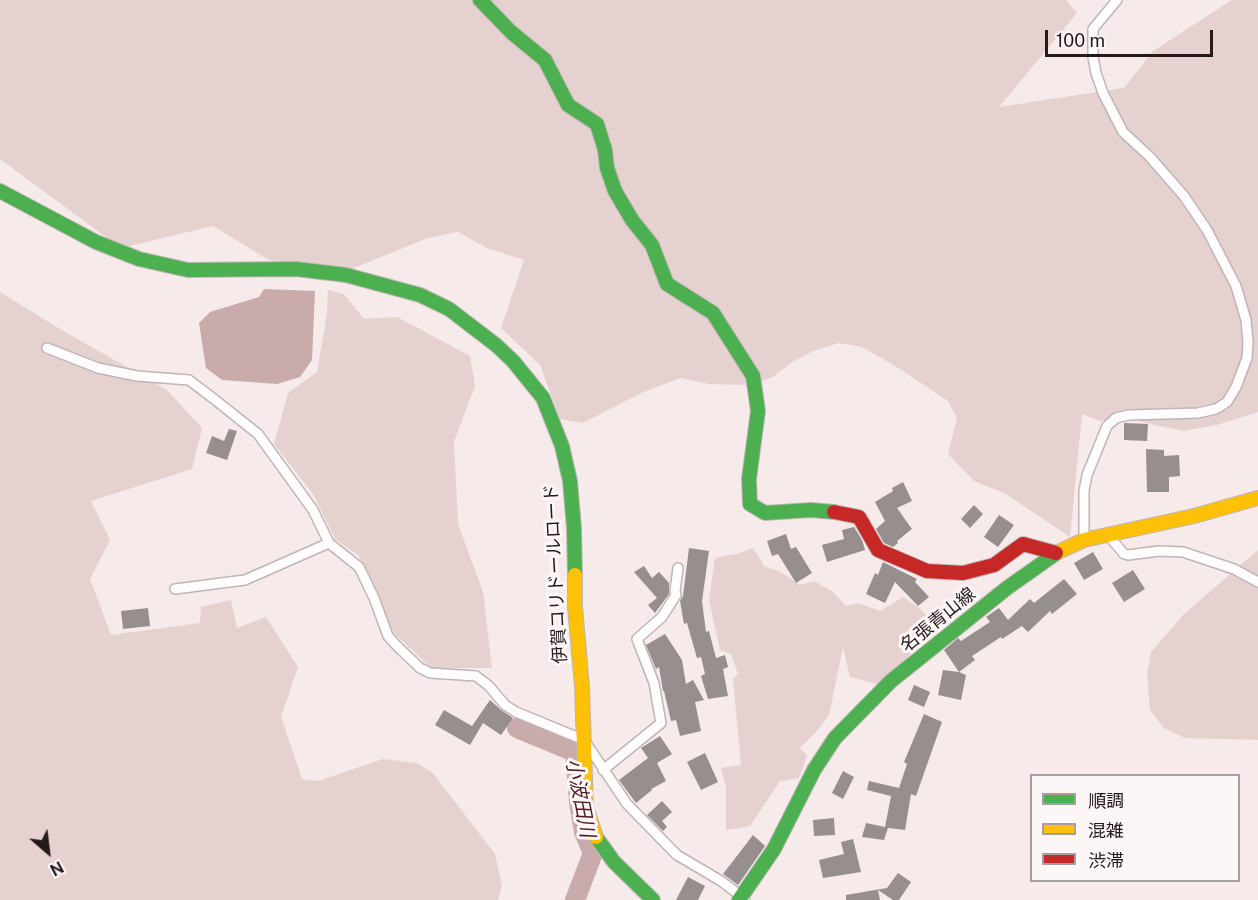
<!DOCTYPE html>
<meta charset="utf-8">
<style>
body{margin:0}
#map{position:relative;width:1258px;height:900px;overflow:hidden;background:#f6eaea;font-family:"Public Sans","Noto Sans JP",sans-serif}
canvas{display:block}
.legend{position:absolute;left:1030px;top:774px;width:210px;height:108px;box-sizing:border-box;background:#fcf6f6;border:2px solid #a69e9e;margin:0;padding:8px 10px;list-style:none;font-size:18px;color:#251a1b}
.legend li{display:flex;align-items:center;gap:12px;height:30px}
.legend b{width:30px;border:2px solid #a69e9e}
.north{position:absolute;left:18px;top:822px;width:60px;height:60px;-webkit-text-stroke:4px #fcf6f6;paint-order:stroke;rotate:152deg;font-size:16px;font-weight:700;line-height:24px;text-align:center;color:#251a1b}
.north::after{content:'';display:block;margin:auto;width:21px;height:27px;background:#251a1b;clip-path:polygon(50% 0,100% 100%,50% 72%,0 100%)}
.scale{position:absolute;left:1045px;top:30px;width:168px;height:27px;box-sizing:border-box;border:3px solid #251a1b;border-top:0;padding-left:8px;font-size:18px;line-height:21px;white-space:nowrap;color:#251a1b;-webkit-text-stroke:4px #fcf6f6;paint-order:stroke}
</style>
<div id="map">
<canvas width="1258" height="900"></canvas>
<ul class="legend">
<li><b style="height:8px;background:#4caf50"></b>順調</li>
<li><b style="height:8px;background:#ffc107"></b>混雑</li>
<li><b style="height:8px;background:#c62828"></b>渋滞</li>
</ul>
<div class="north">N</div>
<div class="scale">100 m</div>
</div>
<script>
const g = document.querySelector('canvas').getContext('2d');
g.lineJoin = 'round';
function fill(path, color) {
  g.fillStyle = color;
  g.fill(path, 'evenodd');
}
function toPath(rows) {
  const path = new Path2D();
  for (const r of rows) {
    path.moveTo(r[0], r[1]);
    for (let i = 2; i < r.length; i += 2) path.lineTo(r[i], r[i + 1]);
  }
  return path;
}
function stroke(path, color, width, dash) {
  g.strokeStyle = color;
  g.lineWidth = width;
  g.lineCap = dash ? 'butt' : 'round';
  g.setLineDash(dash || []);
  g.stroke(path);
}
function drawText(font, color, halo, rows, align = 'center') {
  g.font = font + ' "Public Sans","Noto Sans JP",sans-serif';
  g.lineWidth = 6;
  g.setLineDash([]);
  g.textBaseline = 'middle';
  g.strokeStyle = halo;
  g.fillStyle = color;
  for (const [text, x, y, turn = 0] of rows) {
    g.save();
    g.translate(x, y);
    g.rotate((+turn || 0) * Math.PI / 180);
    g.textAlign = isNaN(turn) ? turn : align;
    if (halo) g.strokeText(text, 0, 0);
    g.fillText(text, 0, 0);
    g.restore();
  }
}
fill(toPath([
 [0,0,1066,0,1077,13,999,107,1124,88,1153,51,1232,0,1258,0,1258,412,1217,425,1183,431,1154,425,1123,416,1100,421,1082,414,1070,537,1004,493,974,481,948,454,957,418,948,401,900,369,862,347,839,343,813,351,792,362,773,377,749,385,709,384,680,378,641,393,583,423,560,419,540,365,501,328,524,260,487,248,458,232,428,238,349,270,269,260,213,226,121,248,0,159],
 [328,290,344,294,364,319,397,317,470,356,475,386,454,442,458,524,483,592,492,668,431,668,393,632,359,556,335,539,313,494,274,444,288,393,317,372,327,313],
 [0,292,60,329,167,390,202,428,192,469,91,501,110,540,90,579,111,635,200,623,201,607,231,600,237,628,266,617,298,667,281,717,302,779,318,781,383,759,416,763,432,772,495,854,502,886,498,900,0,900],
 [753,548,765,567,779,571,800,585,814,581,832,591,846,606,858,603,880,611,903,597,922,610,937,630,878,684,850,677,843,647,829,715,815,733,800,748,807,756,799,778,780,781,750,826,726,830,726,788,721,768,741,765,733,678,738,674,731,654,720,650,709,600,715,558,737,554],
 [1258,550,1258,740,1185,738,1164,728,1150,710,1147,675,1151,652,1184,614]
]), '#e6d1d1');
fill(toPath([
 [264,289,315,291,312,360,300,377,277,384,222,380,206,368,199,323,210,312,259,297]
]), '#c9abac');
stroke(toPath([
 [517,728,575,752,579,802,584,832,593,853,575,900]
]), '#c9abac', 20);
fill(toPath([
 [1124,423,1148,424,1147,441,1124,440],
 [229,429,237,431,227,460,206,453,212,436,224,441],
 [1146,449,1164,450,1164,456,1179,455,1180,476,1169,477,1169,492,1147,492],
 [903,482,912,501,897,508,912,529,897,541,898,543,893,547,884,543,876,529,885,521,875,502,893,491,892,488],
 [974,505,983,514,970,528,961,519],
 [999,515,1014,525,998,547,984,537],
 [854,527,862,540,865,550,827,562,822,545,844,539,842,530],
 [786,534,791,549,796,547,812,573,796,583,778,554,772,556,767,541],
 [689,548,709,551,702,601,706,632,709,631,716,658,725,655,728,667,723,669,728,696,708,699,701,676,705,674,701,657,697,658,687,623,684,624,680,601,683,596],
 [1093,552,1103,569,1084,580,1074,563],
 [883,562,917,579,915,582,929,597,918,606,895,582,885,603,866,594,875,573,878,575],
 [644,566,652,578,659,572,669,583,669,594,655,613,648,605,657,598,634,572],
 [1133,570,1145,589,1124,602,1112,583],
 [1064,579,1077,594,1052,614,1050,611,1028,632,1022,626,1002,639,1001,637,972,656,975,660,959,672,944,650,958,638,961,641,990,622,986,617,999,608,1008,620,1030,599,1034,603],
 [148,608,150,626,123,629,121,611],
 [665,634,682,660,686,684,693,680,704,700,695,702,701,731,680,736,676,720,671,721,664,691,663,691,659,667,656,669,646,645],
 [943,670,959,672,966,675,961,700,938,695],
 [914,685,930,692,924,707,908,700],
 [490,700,501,710,513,718,501,735,483,723,470,745,435,725,444,710,472,726],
 [924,714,942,722,916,796,911,794,905,830,888,828,884,840,862,837,866,823,885,827,891,796,867,790,869,781,899,788,907,764,904,762],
 [660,736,672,754,657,763,666,781,651,789,652,790,636,803,619,780,648,758,641,748],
 [705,753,718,782,701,790,687,762],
 [843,771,854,777,843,799,832,793],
 [662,801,672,812,662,821,667,827,663,831,647,815],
 [834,818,835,835,814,836,813,820],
 [753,835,765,846,738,885,723,874],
 [853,839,861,872,823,878,819,860,844,854,841,842],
 [898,873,911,882,899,900,893,900,878,890,880,900,846,900,846,895,887,888],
 [688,877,705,886,698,900,676,900]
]), '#978e8e');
const street = toPath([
 [47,348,98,368,137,376,189,380,214,399,258,434,313,510,329,543,359,567,374,598,388,636,397,646,420,668,430,673,476,676,489,686,505,705,516,712,584,740,627,804,677,855,721,881,745,899],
 [1108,535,1124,554,1128,555,1159,551,1183,552,1234,569,1258,582],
 [1084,540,1084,491,1087,475,1107,426,1116,418,1129,415,1198,413,1216,409,1227,402,1236,387,1247,358,1248,342,1246,320,1236,286,1207,230,1184,196,1150,157,1123,132,1103,93,1096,73,1093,57,1093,29,1117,0],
 [175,589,245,580,329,543],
 [603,770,661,723,654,683,637,639,662,617,676,595,675,591,678,568]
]);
const fast = toPath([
 [480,0,511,32,545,60,568,105,597,124,605,150,607,168,615,191,632,220,652,245,667,284,713,313,753,376,758,411,749,479,750,504,765,513,811,510,834,512],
 [0,191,96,242,139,259,188,270,296,269,346,275,420,295,449,309,496,345,513,361,543,398,562,446,570,481,574,528,575,575],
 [596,837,614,862,653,900],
 [739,900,774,849,814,770,835,738,891,681,1007,588,1058,552]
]);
const slow = toPath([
 [1058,552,1084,540,1194,516,1258,498],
 [575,575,575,607,582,686,586,807,596,837]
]);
const jam = toPath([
 [834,512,859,517,878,550,927,571,963,573,994,565,1023,544,1056,553]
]);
stroke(street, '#c0b5b5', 12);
stroke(fast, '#c0b5b5', 16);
stroke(slow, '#c0b5b5', 16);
stroke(jam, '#c0b5b5', 16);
stroke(street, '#fefcfc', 9);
stroke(fast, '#4caf50', 14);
stroke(slow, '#ffc107', 14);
stroke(jam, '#c62828', 14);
drawText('18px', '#251a1b', '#fcf6f6', [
 ["伊賀コリドールロード",556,574,-93],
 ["名張青山線",938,620,-39]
]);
drawText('italic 20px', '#4f1d23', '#fcf6f6', [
 ["小波田川",580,798,79]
]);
</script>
